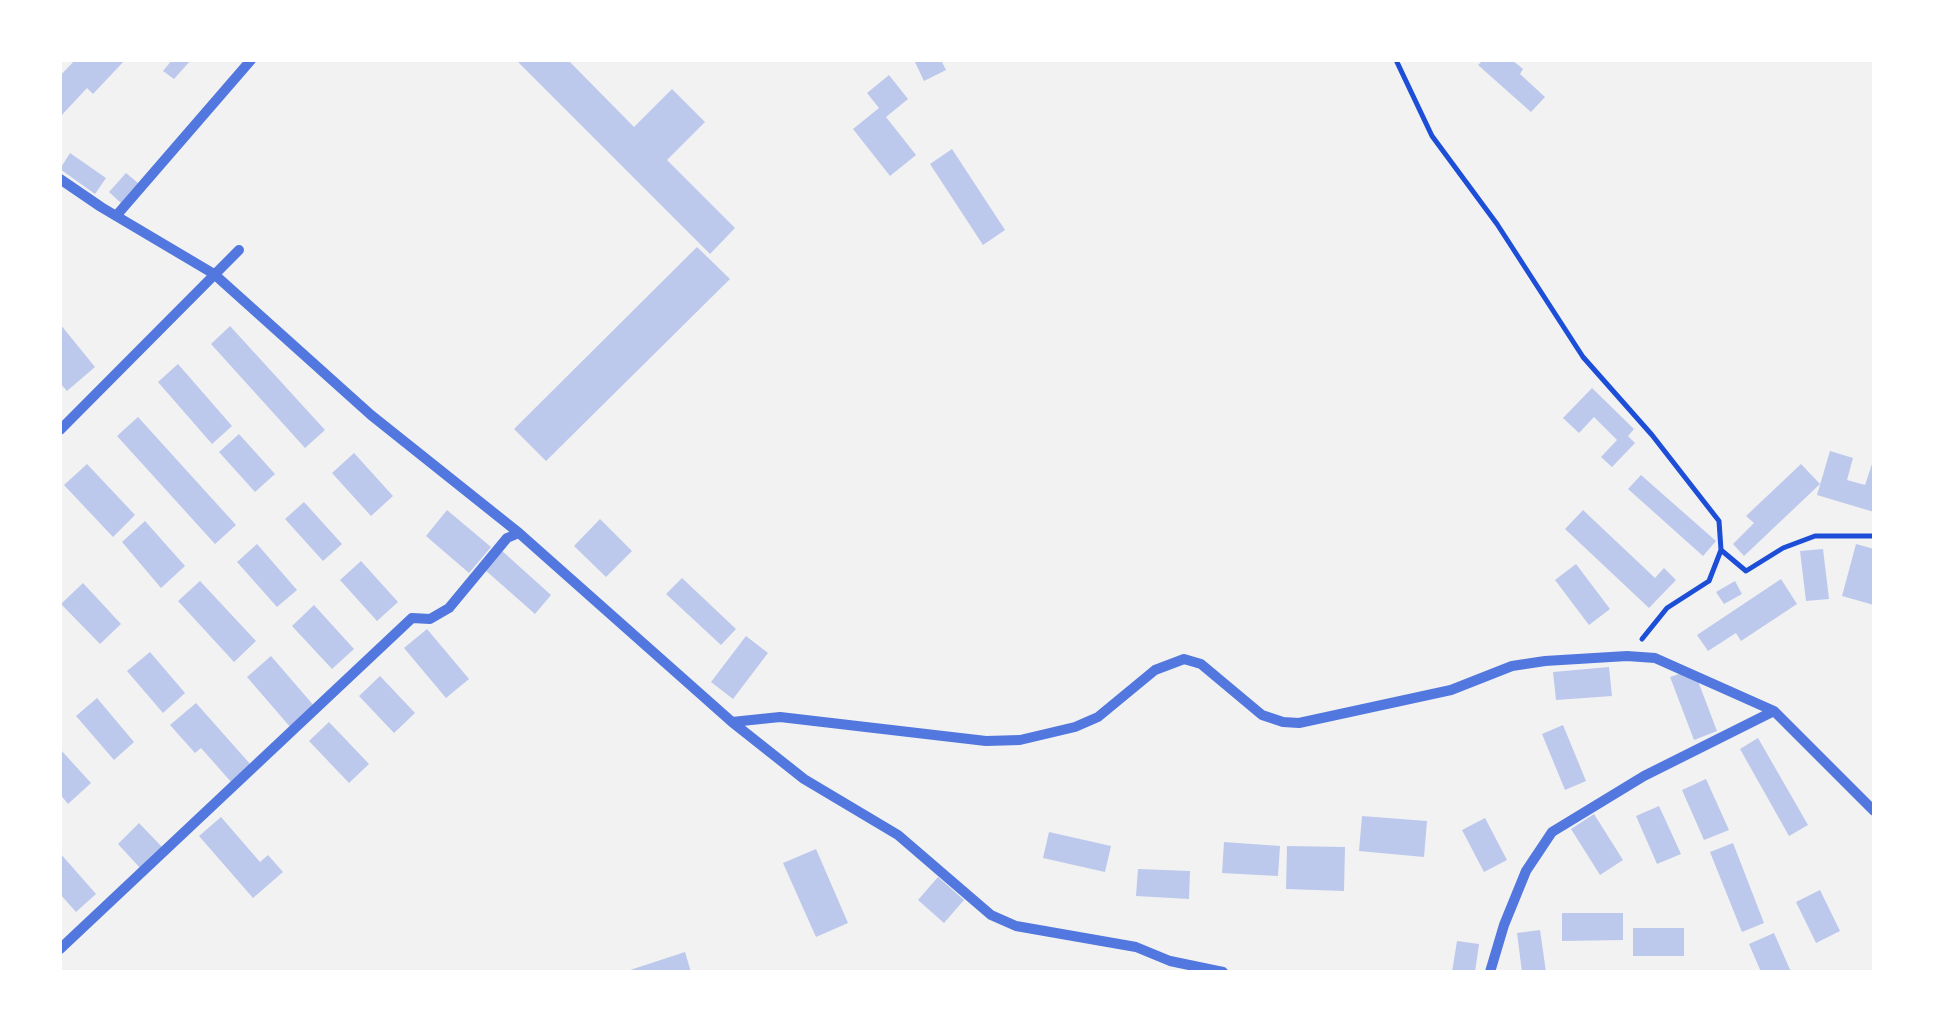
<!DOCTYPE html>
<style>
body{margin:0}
#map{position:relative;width:1934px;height:1032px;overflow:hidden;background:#f2f2f2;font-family:Inter,sans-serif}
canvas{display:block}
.frame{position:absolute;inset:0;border:62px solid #fff;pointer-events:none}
</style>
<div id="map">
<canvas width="1934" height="1032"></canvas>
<div class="frame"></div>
</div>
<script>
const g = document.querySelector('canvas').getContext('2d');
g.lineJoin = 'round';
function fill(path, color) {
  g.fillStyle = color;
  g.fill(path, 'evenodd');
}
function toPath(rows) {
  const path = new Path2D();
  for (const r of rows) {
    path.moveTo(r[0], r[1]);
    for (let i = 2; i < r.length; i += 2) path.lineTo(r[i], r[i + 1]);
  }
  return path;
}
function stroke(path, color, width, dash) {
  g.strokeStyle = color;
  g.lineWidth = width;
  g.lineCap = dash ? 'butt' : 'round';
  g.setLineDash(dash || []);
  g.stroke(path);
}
fill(toPath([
 [75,60,125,60,93,94,87,88,60,117,60,76],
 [172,60,191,60,174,79,163,71],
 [516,60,568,60,634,127,672,89,705,122,667,160,735,228,710,254],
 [914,60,941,60,946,70,924,81],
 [1483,60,1512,60,1523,69,1520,74,1545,97,1531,112,1478,65],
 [889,75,908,99,886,117,916,155,890,176,853,129,879,108,867,93],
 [952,149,1005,230,983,245,930,164],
 [70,153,106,178,95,194,60,169],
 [126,173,138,183,121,203,109,192],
 [697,247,730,279,546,461,514,429],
 [60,324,95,367,67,391,60,383],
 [230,326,325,430,305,448,211,344],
 [178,364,232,426,212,444,158,382],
 [1592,388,1634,429,1628,436,1635,443,1612,467,1601,457,1617,440,1594,417,1579,433,1563,418],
 [138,417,236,525,215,544,117,436],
 [239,434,275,474,255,492,219,452],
 [1830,451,1853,458,1847,480,1865,485,1874,458,1874,512,1817,495],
 [354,453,393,496,371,516,332,473],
 [87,464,135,515,113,537,64,485],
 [1801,464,1820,484,1744,556,1733,544,1754,523,1746,516],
 [1641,475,1716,541,1703,556,1628,489],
 [304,502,342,544,323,561,285,519],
 [447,510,491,547,469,573,426,536],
 [1583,510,1655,578,1664,568,1676,580,1649,608,1565,529],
 [600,519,632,551,606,577,574,546],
 [145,521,185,566,161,588,122,542],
 [257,544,297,590,277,607,237,562],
 [1856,544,1874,549,1874,605,1842,596],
 [1823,549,1829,599,1806,601,1800,551],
 [501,550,551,595,535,614,484,569],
 [361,561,398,602,377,621,340,580],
 [1576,564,1610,609,1589,625,1555,580],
 [682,578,736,629,721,645,666,594],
 [1781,579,1797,604,1741,641,1736,633,1708,651,1697,635],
 [200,581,256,641,234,662,178,601],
 [1735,581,1742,594,1724,604,1716,592],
 [83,583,121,624,100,644,61,604],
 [314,605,354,649,332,669,292,626],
 [427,629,469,679,446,698,404,648],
 [746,636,768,653,733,699,711,682],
 [150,652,185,693,163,713,127,671],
 [271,656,315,707,291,728,247,677],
 [1609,667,1612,696,1556,700,1553,672],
 [1679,674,1698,681,1717,731,1694,740,1670,677],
 [380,676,415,713,394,733,359,696],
 [97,698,134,742,114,760,76,716],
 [196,703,251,765,232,783,201,748,195,753,170,725],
 [329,722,369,764,349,783,309,741],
 [1563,725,1586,781,1565,790,1542,734],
 [1758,738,1808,825,1789,836,1740,749],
 [60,749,91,783,68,804,60,794],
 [1706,779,1729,830,1704,840,1682,790],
 [1659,806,1681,854,1657,864,1636,816],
 [1594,814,1623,860,1600,875,1571,829],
 [1362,816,1427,821,1424,857,1359,851],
 [221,817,260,862,268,855,283,872,253,898,199,836],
 [1485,818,1507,860,1484,872,1462,830],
 [139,823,163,848,141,869,118,844],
 [1049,832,1111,846,1105,872,1043,858],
 [1224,842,1280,846,1278,876,1222,873],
 [1733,843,1764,923,1742,932,1710,852],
 [1287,846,1345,847,1344,891,1286,889],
 [816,849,848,923,816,937,783,863],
 [60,853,96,894,76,912,60,894],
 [1138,869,1190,871,1189,899,1136,896],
 [938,877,964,900,944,923,918,900],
 [1820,890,1840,931,1816,943,1796,902],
 [1562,913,1623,913,1623,940,1562,941],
 [1633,928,1684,928,1684,956,1633,956],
 [1540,930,1546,972,1522,972,1517,933],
 [1774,933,1791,972,1761,972,1749,944],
 [1457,941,1479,944,1475,972,1452,972],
 [685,952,691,972,627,972,627,971]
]), '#bdc9ec');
stroke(toPath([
 [1396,60,1432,136,1497,224,1583,357,1652,435,1719,521,1721,550,1709,581,1667,608,1642,639],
 [1721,550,1746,571,1783,548,1815,536,1874,536]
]), '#1d4ed8', 5);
stroke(toPath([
 [60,179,101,207,214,274,371,415,519,533,732,722,780,717,986,741,1020,740,1075,727,1098,717,1155,670,1184,659,1201,664,1262,715,1283,722,1299,723,1451,690,1512,666,1545,661,1627,656,1655,658,1774,711,1874,811],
 [116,216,251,60],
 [60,430,239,250],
 [732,722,804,779,898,835,991,915,1016,926,1136,947,1170,961,1223,972],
 [60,949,412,618,430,619,449,608,507,538,519,533],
 [1490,972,1504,925,1526,871,1552,832,1644,776,1774,711]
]), '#5277de', 10);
</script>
